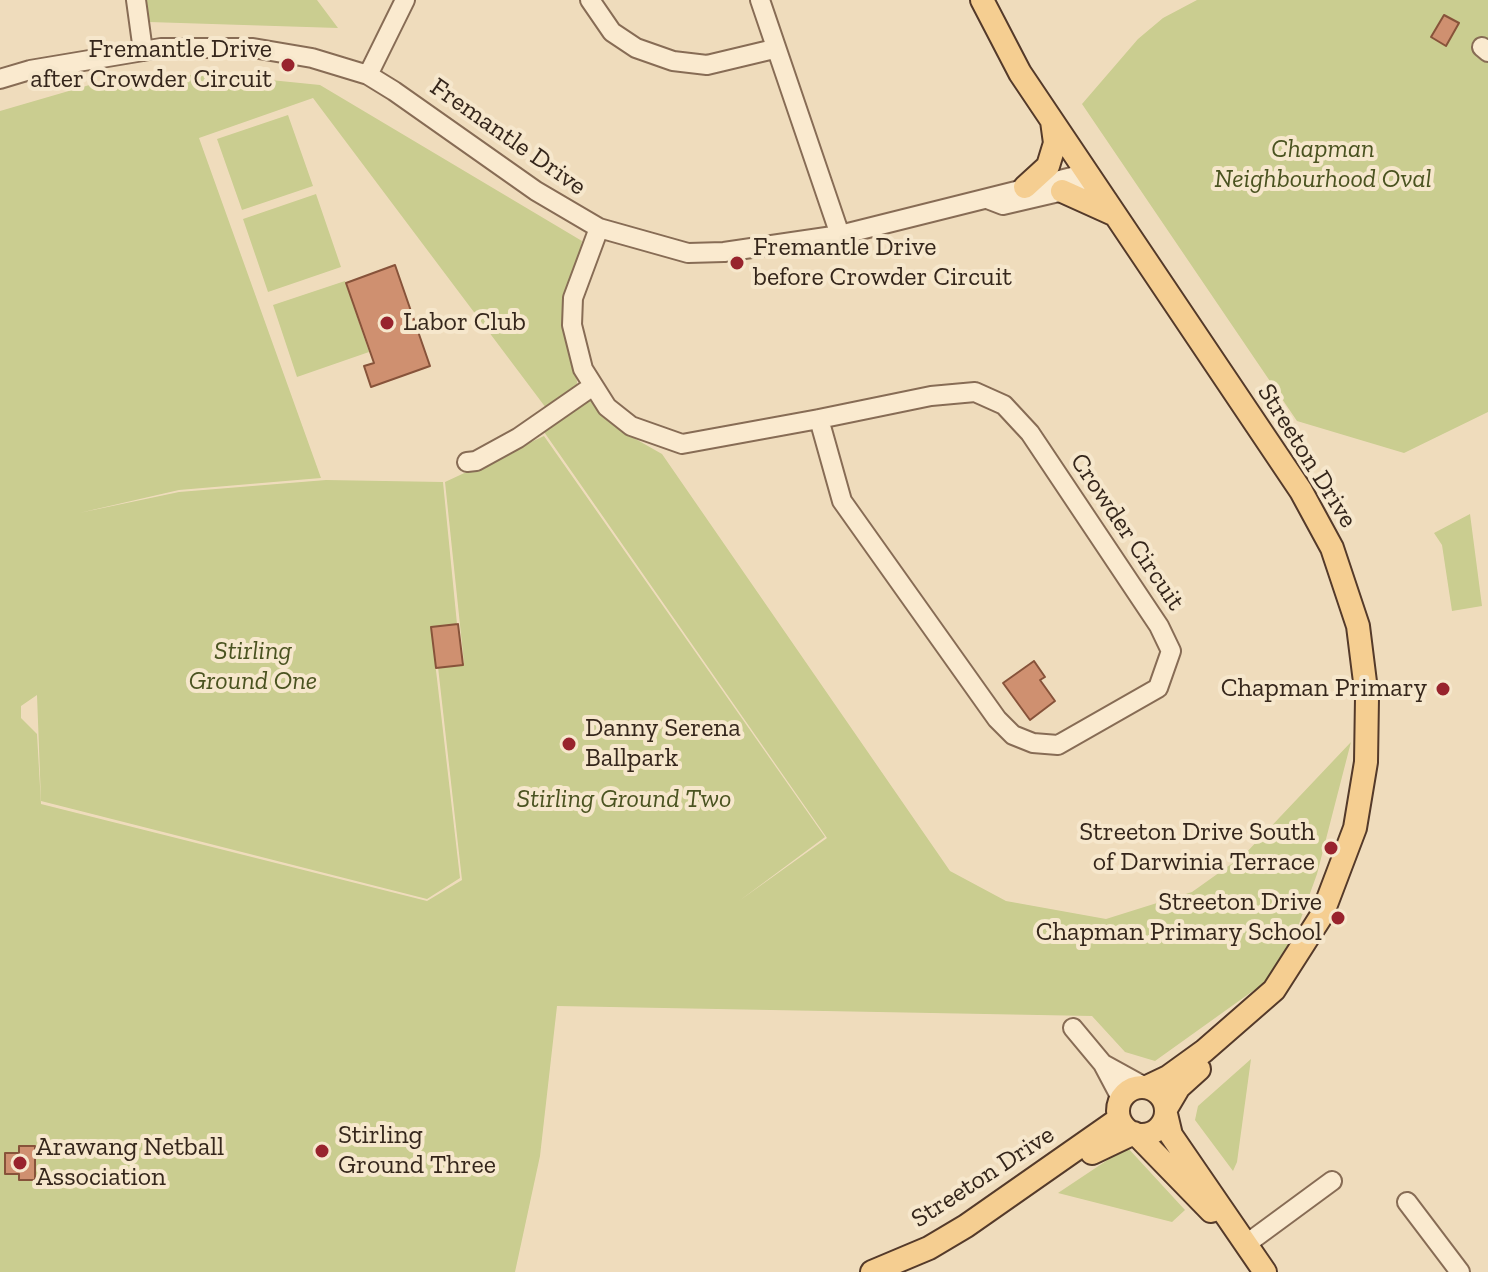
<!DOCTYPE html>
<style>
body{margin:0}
canvas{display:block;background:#efdcbc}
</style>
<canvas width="1488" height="1272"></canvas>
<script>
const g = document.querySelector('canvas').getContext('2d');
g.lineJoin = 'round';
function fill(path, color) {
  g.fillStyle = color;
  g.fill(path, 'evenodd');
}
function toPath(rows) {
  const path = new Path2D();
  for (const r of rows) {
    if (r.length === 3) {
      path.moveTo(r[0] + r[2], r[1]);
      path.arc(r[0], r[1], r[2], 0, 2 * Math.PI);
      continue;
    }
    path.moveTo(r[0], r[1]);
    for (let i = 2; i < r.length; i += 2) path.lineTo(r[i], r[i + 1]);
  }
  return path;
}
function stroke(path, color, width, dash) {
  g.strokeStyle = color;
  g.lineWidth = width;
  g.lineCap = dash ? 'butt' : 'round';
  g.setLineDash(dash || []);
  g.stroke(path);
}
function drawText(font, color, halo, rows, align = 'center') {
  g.font = font + ' "Zilla Slab",serif';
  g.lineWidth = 8;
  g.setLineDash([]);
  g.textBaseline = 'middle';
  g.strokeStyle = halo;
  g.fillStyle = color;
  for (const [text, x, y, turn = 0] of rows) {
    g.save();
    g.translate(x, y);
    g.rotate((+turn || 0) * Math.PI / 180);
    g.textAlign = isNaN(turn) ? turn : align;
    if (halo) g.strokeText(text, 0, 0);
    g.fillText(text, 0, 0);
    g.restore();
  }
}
fill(toPath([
 [144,0,317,0,338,28,149,22],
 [1197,0,1488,0,1488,412,1404,453,1297,421,1082,104,1138,39,1163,18],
 [211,74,320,85,582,241,567,310,578,389,546,408,313,98,199,138,321,478,179,490,79,513,179,492,326,480,443,482,457,624,431,627,460,878,427,899,41,801,37,695,21,706,21,718,37,734,41,804,427,901,462,880,438,667,464,663,445,482,544,436,825,837,739,901,827,838,542,429,590,397,632,437,662,454,950,871,1006,901,1106,919,1192,892,1244,855,1351,742,1317,874,1295,935,1264,983,1155,1061,1125,1052,1092,1016,557,1006,540,1156,515,1272,0,1272,0,111,110,79],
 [288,115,313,186,242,210,217,139],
 [316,194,341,267,268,292,243,219],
 [345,281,369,352,297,377,273,305],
 [1470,514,1482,606,1452,611,1442,545,1434,533],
 [1251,1059,1237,1162,1233,1171,1195,1120,1198,1106],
 [1127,1147,1185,1210,1172,1222,1058,1193]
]), '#cacd90');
const building = toPath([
 [1444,15,1459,23,1446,46,1431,37,1444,15],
 [395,265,430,366,371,387,364,366,374,363,346,283,395,265],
 [458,624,463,665,436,668,431,627,458,624],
 [1034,661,1045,677,1040,680,1055,701,1030,720,1003,683,1034,661],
 [19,1146,35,1146,35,1180,19,1180,19,1174,5,1174,5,1153,19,1153,19,1146]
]);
fill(building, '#cf9070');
stroke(building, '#87533a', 2);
const minor = toPath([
 [136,0,143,51],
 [590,0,612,32,636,48,673,61,707,65,774,49],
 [760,0,840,235],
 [1482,47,1488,52],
 [368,75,405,0],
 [0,79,30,70,161,48,253,48,312,58,368,75,394,91,536,191,599,228,688,253,724,252,840,235,1088,173],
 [990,200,1003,205,1076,188],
 [599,228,573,298,572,325,583,369,607,407,631,426,682,444,819,419],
 [975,392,1004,405,1030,433,1159,626,1171,651,1158,688,1058,745,1033,743,1013,735,997,719,842,501,819,419,931,396,975,392],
 [467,462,476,461,518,438,593,386],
 [1073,1028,1103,1064,1121,1098],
 [1103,1064,1143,1086],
 [1407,1202,1460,1272],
 [1245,1245,1332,1181]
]);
const major = toPath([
 [982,0,1020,73,1301,491,1332,548,1358,626,1367,698,1366,762,1355,828,1322,915,1274,990,1204,1051,1168,1077,1147,1087],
 [1025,187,1048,166,1055,143,1052,121],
 [1062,191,1113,214],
 [1142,1111,24],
 [1166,1109,1179,1087,1199,1069],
 [1166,1114,1171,1135,1265,1272],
 [1137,1135,1211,1211],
 [1092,1153,1134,1133],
 [872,1272,929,1248,966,1226,1119,1119]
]);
stroke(minor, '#876c55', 22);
stroke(major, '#543a2a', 26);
stroke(minor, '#faeacf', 18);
stroke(major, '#f5ce91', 22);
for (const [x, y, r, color] of [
 [288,65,8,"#98232d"],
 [737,263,8,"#98232d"],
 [387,323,8,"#98232d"],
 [1443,689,8,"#98232d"],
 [569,744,8,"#98232d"],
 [1331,848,8,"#98232d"],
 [1338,918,8,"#98232d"],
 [322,1151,8,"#98232d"],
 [20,1163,8,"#98232d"]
]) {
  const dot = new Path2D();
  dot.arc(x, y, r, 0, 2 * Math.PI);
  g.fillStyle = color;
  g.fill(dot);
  stroke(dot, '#f6e7cc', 3);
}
drawText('26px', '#35261b', '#f6e7cc', [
 ["Fremantle Drive",272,50,"right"],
 ["after Crowder Circuit",272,80,"right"],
 ["Fremantle Drive",753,248],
 ["before Crowder Circuit",753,278],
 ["Labor Club",403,323],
 ["Chapman Primary",1427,689,"right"],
 ["Danny Serena",585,729],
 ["Ballpark",585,759],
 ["Streeton Drive South",1315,833,"right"],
 ["of Darwinia Terrace",1315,863,"right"],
 ["Streeton Drive",1322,903,"right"],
 ["Chapman Primary School",1322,933,"right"],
 ["Stirling",338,1136],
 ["Ground Three",338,1166],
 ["Arawang Netball",36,1148],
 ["Association",36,1178]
], 'left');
drawText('26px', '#35261b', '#f6e7cc', [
 ["Fremantle Drive",508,137,35],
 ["Streeton Drive",1307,456,58],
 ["Crowder Circuit",1127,532,56],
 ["Streeton Drive",983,1177,-33]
]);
drawText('italic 26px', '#4a5320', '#f6e7cc', [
 ["Chapman",1323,150],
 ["Neighbourhood Oval",1323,180],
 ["Stirling",253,652],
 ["Ground One",253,682],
 ["Stirling Ground Two",624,800]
]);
</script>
